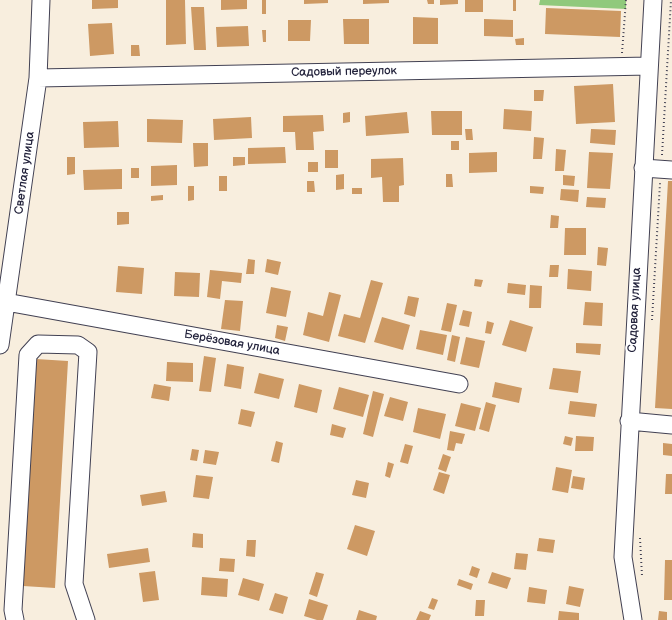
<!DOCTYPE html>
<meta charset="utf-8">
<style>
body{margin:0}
canvas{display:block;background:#f8eede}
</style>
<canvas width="672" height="620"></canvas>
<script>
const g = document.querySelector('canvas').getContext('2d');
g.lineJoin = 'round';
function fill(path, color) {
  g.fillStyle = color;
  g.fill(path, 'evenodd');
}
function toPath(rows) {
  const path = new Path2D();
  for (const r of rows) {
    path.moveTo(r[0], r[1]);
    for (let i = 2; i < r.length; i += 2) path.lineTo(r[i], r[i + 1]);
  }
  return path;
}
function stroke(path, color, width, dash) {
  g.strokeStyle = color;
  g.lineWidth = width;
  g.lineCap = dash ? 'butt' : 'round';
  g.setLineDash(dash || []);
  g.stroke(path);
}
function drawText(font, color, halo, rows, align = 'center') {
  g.font = font + ' "Balsamiq Sans",sans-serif';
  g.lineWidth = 4;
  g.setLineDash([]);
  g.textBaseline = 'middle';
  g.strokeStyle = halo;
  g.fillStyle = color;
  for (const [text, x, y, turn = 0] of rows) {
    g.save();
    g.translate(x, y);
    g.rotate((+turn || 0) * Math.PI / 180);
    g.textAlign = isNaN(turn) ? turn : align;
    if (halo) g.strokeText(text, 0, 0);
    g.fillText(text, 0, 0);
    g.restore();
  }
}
fill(toPath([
 [540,0,626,0,626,9,539,5]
]), '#90c97c');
fill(toPath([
 [92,0,118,0,118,8,92,9],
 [166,0,185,0,186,44,166,45],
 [221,0,247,0,247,9,221,10],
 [262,0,266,0,266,14,262,14],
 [304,0,328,0,328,3,304,4],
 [363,0,389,0,389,3,363,4],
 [427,0,434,0,434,4,428,4],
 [440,0,458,0,458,4,440,5],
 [465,0,483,0,483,12,465,12],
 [513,0,516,0,516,11,513,11],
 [191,7,204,7,206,50,194,50],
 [546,8,621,11,620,37,545,34],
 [413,17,438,18,438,44,413,44],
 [343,19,369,19,369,44,344,44],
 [484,19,513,20,513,37,484,36],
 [288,20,311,20,310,41,288,41],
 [112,23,114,54,90,56,88,24],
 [248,26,249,46,217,47,216,27],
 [262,30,266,30,266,42,263,42],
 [524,38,524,45,516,45,515,39],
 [131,45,139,45,140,56,131,56],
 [613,84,615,122,576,124,574,86],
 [534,90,544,90,543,101,534,101],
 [504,109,532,111,531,131,503,129],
 [431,111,462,111,462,135,432,135],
 [350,112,350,122,343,123,343,113],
 [407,112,409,133,366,136,365,116],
 [323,115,324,131,313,132,314,150,296,150,295,132,283,132,283,116],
 [251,117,252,138,214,140,213,119],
 [147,119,183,120,182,143,147,142],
 [118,121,119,147,84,148,83,122],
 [465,129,472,129,473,140,466,140],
 [591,129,616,130,615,145,590,143],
 [534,137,544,138,542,159,533,159],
 [451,141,459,141,459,150,451,150],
 [193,143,208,143,208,166,194,167],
 [285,147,286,163,248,164,248,148],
 [556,149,566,150,564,171,555,171],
 [325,150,338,150,338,168,325,168],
 [497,152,497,172,469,173,469,153],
 [589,152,613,153,610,189,587,188],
 [67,157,75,157,75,174,67,175],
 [233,157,245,157,245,165,233,166],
 [403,158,404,185,399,186,399,202,383,202,382,177,371,178,371,159],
 [308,162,318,162,318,172,308,172],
 [177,165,177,185,151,186,151,166],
 [131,168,139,168,139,178,131,178],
 [122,169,122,189,84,190,83,170],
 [344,174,344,189,336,190,336,175],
 [446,174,452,174,453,187,446,187],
 [563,175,575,176,574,186,563,185],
 [219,176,227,176,227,191,219,191],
 [307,181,314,181,315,192,307,192],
 [668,181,672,181,672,409,655,408],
 [188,186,194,186,194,200,188,201],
 [530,186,544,187,543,194,530,193],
 [352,188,362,188,362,194,352,194],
 [561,189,579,190,578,202,560,200],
 [163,195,163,200,151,201,151,196],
 [587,197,606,198,605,208,586,207],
 [117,212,129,212,129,224,117,225],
 [551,215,559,216,558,228,550,228],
 [565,228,586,228,586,255,564,255],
 [598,247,608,248,606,266,597,265],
 [248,259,255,260,254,274,246,274],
 [267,259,281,262,278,275,265,272],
 [550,265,559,265,558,277,549,277],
 [118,266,144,268,142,294,116,292],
 [568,269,592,271,591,291,567,289],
 [210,270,242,273,241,283,222,281,220,299,207,297],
 [175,272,200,273,199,297,174,296],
 [475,279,483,280,481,287,474,286],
 [371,280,383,283,365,343,338,336,344,314,360,318],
 [508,283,526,285,525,295,507,293],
 [530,285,542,286,541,308,529,308],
 [271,287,291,291,286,317,266,313],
 [329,292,341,295,329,342,303,335,308,312,323,316],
 [408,296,419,298,415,317,404,314],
 [225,300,243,301,240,331,221,329],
 [585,302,603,303,602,326,583,325],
 [447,303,457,305,451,332,441,330],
 [463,310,472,312,469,327,459,325],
 [382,317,410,325,403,350,374,342],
 [510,320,533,327,526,352,502,345],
 [487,321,494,323,491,334,485,333],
 [277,325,288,327,285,341,275,338],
 [420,330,447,335,443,355,416,349],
 [452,335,460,337,455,362,447,360],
 [466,337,485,341,479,368,460,364],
 [576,343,601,344,600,355,576,353],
 [204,356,216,358,211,392,199,391],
 [36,359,68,361,55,588,23,586],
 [167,362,193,363,193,382,166,381],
 [227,364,244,367,241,389,224,386],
 [553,368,581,371,578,393,549,389],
 [259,373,284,379,279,399,254,393],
 [495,382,522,388,519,403,492,397],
 [154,384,171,387,169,401,151,398],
 [299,384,322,390,317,413,294,407],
 [339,387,369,395,363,417,333,409],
 [373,391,384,394,373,437,363,434],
 [390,397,408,402,403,421,384,416],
 [570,401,597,404,595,417,568,414],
 [486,402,496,405,489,432,479,429],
 [461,403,481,408,475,431,455,426],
 [418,408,446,414,440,439,413,432],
 [241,409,255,412,251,427,238,424],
 [332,424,346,428,343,438,330,435],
 [450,431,465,434,462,444,456,443,454,451,447,450],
 [565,436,573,438,571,446,563,444],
 [576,436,594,437,593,451,575,451],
 [276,441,283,443,279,463,271,461],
 [663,443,672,444,672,456,663,455],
 [405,444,413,446,408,464,400,462],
 [192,449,199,450,197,461,190,460],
 [205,450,219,452,216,465,203,463],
 [443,454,451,457,446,472,438,469],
 [388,462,394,464,390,478,385,476],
 [556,467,572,470,568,493,552,490],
 [439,472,450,475,444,494,433,490],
 [666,474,672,474,672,494,665,494],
 [196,475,213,477,209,499,193,497],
 [573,476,585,478,583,490,571,488],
 [356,480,369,483,366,498,352,495],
 [165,491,167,502,142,506,140,495],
 [355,525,375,531,367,556,347,549],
 [193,533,203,534,203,548,192,547],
 [539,538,555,540,553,553,537,551],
 [247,540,256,540,255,557,246,556],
 [148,548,150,562,109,568,107,554],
 [516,553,528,554,526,570,514,569],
 [220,558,235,559,234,572,219,571],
 [665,560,672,560,672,600,664,600],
 [472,566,480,569,477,578,469,575],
 [155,571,159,600,143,602,139,573],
 [316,572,324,574,317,597,309,594],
 [492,572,511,578,507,589,488,583],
 [202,577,228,579,227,597,201,595],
 [243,578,264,584,259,601,238,595],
 [459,579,473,584,471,590,457,585],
 [569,586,584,589,580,607,566,604],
 [529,587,547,590,545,604,527,602],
 [275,593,288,597,283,614,269,610],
 [432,598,438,600,434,610,428,608],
 [309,599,328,605,323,620,317,620,304,616],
 [476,600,485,600,484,616,475,616],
 [359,610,377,616,376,620,356,620],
 [420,611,431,615,429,620,416,620],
 [559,611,579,613,579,620,558,620],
 [659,611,667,612,667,620,658,620]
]), '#cd9963');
const minor = toPath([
 [38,78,649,66],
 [643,168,672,170],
 [6,302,459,384],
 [0,345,38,78,41,0],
 [629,421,672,425],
 [15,620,13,610,28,355,38,344,78,345,88,352,74,584,86,620],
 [633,620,623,557,653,0]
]);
stroke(minor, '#424153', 19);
stroke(toPath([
 [622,53,626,0],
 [662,155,671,0],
 [652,320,660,183],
 [640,538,642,576]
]), '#424153', 2, [1, 3]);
stroke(minor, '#fff', 17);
drawText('12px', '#22223b', '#fff', [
 ["Садовый переулок",344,72,-1],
 ["Светлая улица",25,173,-82],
 ["Садовая улица",635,310,-87],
 ["Берёзовая улица",232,343,10]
]);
</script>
